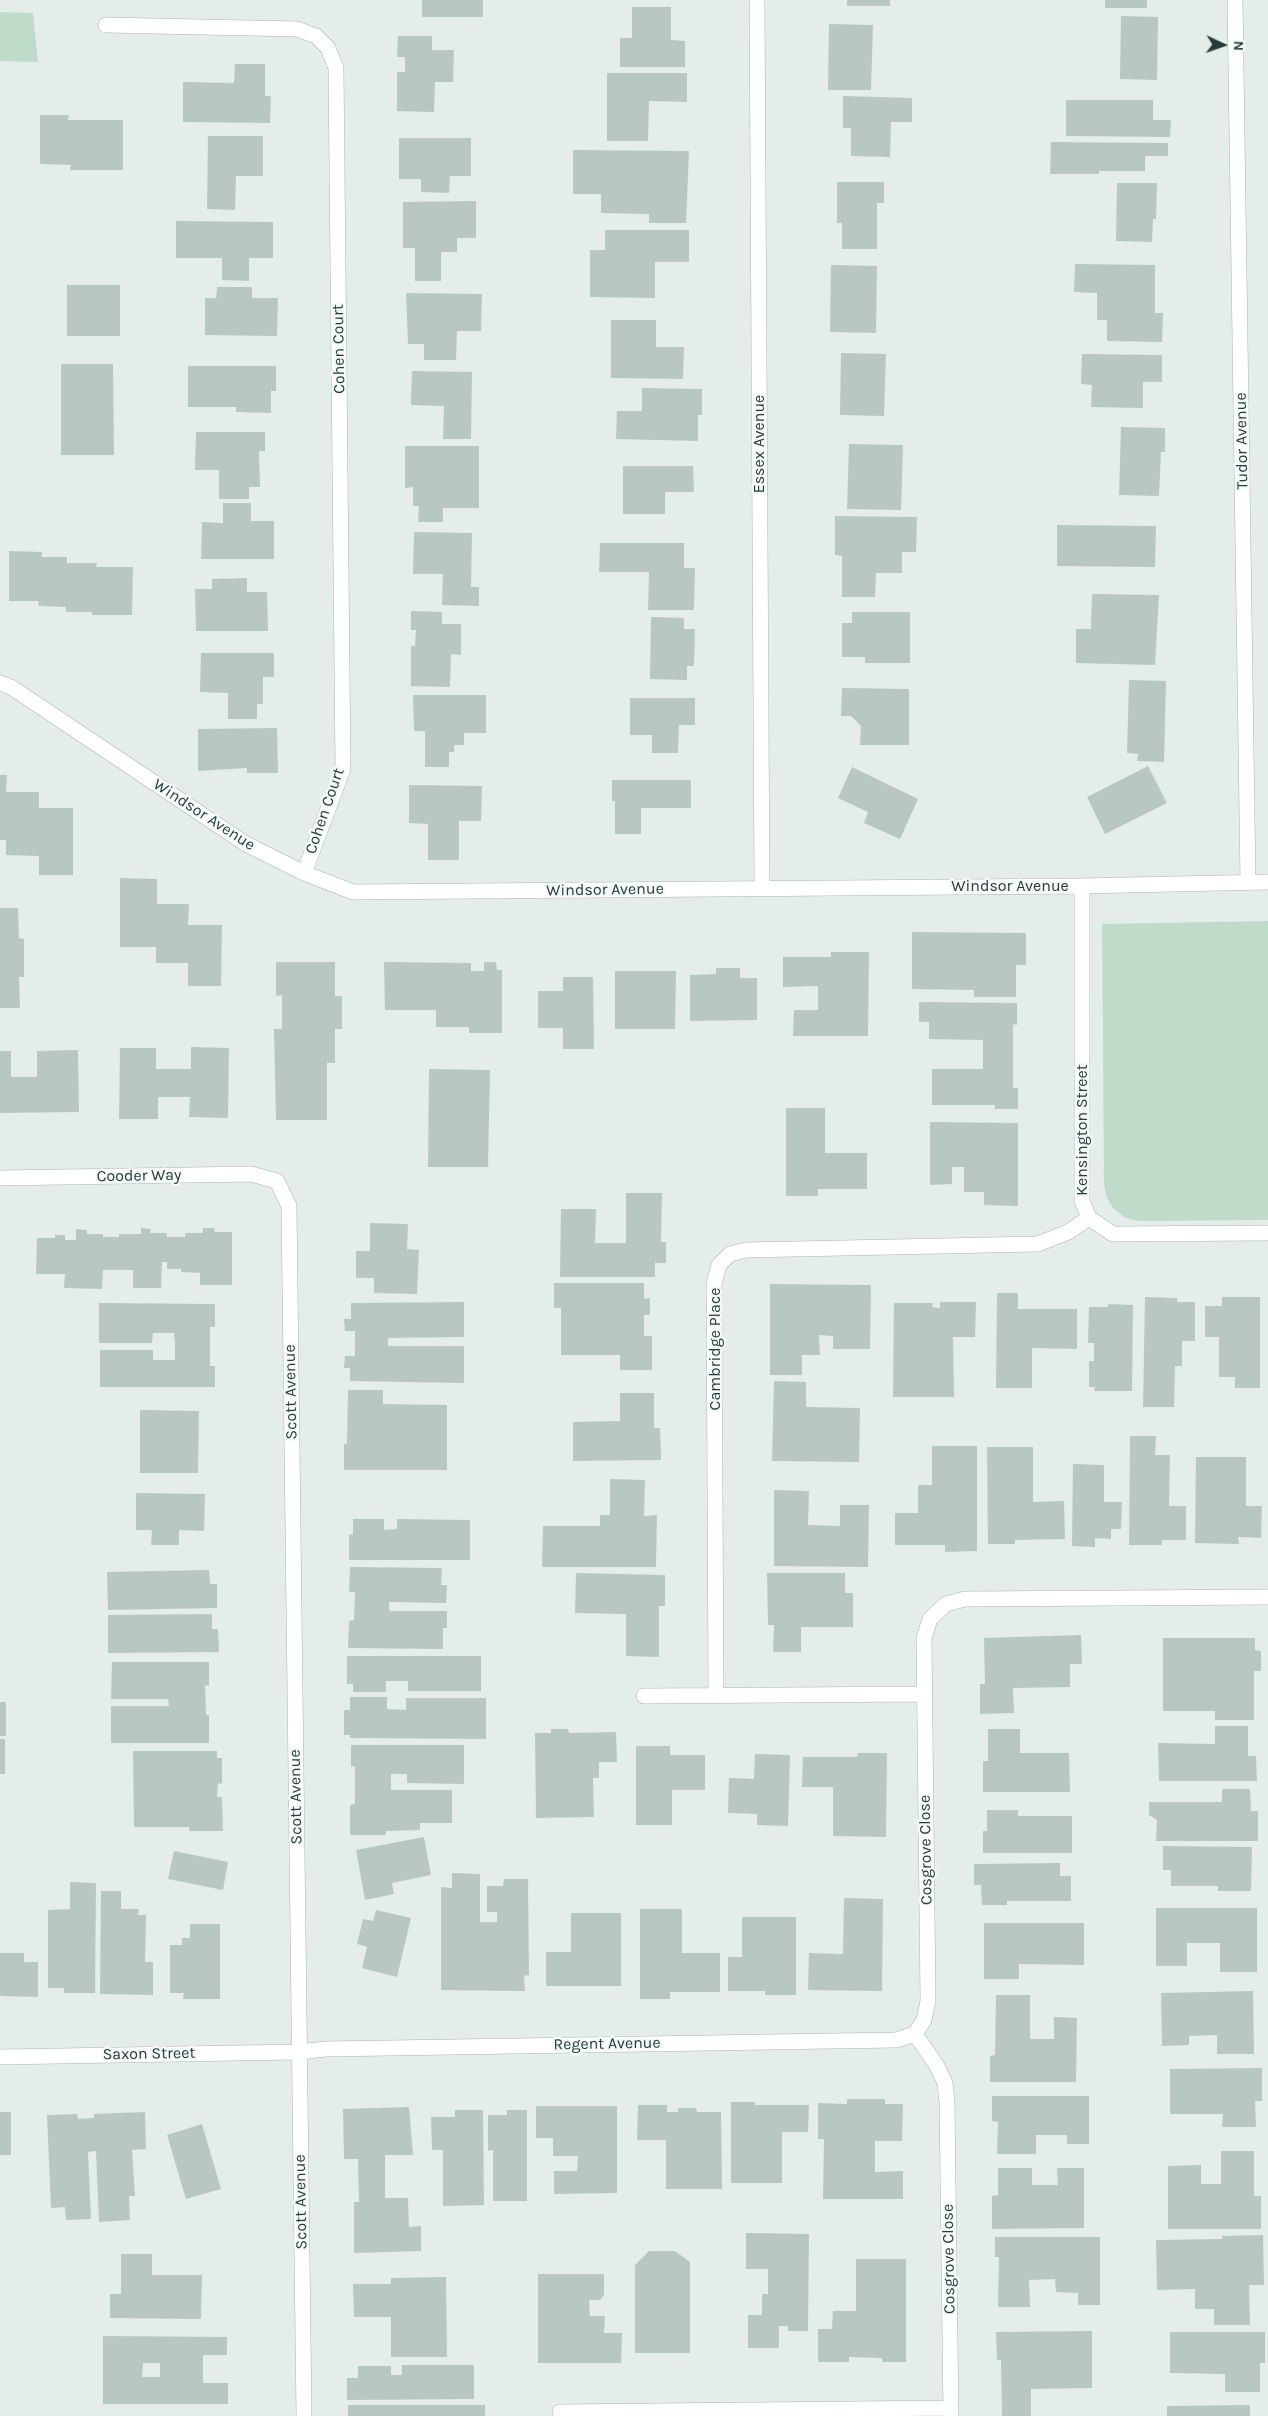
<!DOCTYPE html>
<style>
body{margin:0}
#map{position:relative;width:1268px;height:2416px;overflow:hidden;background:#e4edea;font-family:Karla,sans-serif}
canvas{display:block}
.north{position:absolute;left:1198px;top:20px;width:50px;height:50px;-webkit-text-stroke:4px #f4f9f7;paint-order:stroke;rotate:93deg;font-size:14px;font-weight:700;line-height:20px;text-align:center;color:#253d39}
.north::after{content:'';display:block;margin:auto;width:18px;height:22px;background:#253d39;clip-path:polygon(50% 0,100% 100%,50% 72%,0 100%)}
</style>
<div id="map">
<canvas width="1268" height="2416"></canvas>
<div class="north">N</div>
</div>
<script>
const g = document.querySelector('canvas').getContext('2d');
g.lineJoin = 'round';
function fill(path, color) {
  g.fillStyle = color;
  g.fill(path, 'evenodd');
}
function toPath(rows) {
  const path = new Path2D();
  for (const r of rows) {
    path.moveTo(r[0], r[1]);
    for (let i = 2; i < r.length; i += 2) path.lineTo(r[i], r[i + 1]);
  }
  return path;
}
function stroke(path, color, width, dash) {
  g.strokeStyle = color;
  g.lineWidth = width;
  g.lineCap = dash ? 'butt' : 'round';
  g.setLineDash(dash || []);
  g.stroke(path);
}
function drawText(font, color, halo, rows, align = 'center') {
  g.font = font + ' Karla,sans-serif';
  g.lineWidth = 5;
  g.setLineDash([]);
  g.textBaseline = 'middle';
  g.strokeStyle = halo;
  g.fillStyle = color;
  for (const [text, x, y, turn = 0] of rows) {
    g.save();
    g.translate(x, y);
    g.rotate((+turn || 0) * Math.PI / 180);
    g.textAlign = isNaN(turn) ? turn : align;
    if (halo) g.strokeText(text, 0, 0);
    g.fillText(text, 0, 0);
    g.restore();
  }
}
fill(toPath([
 [0,12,33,13,38,62,0,61],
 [1268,921,1268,1220,1138,1221,1124,1217,1113,1208,1106,1196,1104,1183,1102,924]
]), '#bfdcca');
fill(toPath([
 [422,0,483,0,483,17,422,17],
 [847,0,890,0,890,6,847,6],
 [1105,0,1147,0,1147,8,1105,8],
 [632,7,671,7,671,40,685,41,685,67,620,67,620,38,632,38],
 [1121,16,1158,17,1157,80,1120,79],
 [829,24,873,25,871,90,828,90],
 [398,36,432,36,432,50,454,50,453,82,435,82,434,112,397,111,397,72,405,72,405,57,397,57],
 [235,64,265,64,265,96,271,96,270,123,183,122,183,82,234,83],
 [607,73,687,73,687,102,649,101,648,141,607,141],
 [843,96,912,98,912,122,891,122,890,157,851,156,851,128,843,128],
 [1066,100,1153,100,1153,120,1171,120,1170,137,1066,136],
 [40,115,69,115,68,120,123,120,123,170,70,170,71,165,40,164],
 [208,136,263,136,263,176,236,176,235,210,207,209],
 [399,138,471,138,471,176,450,176,449,193,421,192,421,179,399,179],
 [1051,142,1168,143,1168,156,1145,156,1145,171,1099,171,1099,174,1050,174],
 [573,150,689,151,686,223,649,223,649,214,601,213,601,194,573,194],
 [837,182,884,182,884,203,877,203,877,249,842,249,842,223,837,223],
 [1117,183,1157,183,1156,219,1153,219,1152,242,1116,241],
 [476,201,476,238,457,238,457,252,441,252,441,281,415,281,415,248,403,248,403,202],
 [176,221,273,222,273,258,249,258,249,281,222,280,222,258,176,258],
 [605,230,689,230,689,262,655,262,655,298,590,297,590,250,605,250],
 [1075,264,1155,265,1155,313,1163,313,1162,342,1107,341,1107,320,1097,320,1097,293,1074,292],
 [831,265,877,266,876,333,830,332],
 [67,285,120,285,120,336,67,336],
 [217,287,252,287,252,298,278,298,277,336,205,335,205,298,216,298],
 [406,293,482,294,481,331,457,331,456,360,424,360,424,344,408,344],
 [611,320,656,320,656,347,684,347,683,379,611,378],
 [841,353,886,354,884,416,840,415],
 [1082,354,1162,355,1162,382,1143,382,1143,408,1091,407,1092,385,1081,384],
 [61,364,113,364,114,455,61,455],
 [188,366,276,366,276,391,271,391,271,413,236,412,236,407,188,407],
 [412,371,472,372,471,439,443,439,444,406,411,405],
 [642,388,702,389,702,415,698,415,698,441,616,439,617,411,642,411],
 [1121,427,1165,428,1165,452,1161,452,1159,496,1119,495],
 [196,432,265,432,265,451,259,451,260,487,249,487,249,499,219,499,219,470,195,470],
 [849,444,903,445,901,510,847,509],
 [405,446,479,446,479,508,443,508,443,522,418,522,419,506,413,506,413,487,405,488],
 [623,466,693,466,694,492,665,492,665,514,623,514],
 [223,503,251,503,251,521,274,521,274,559,201,559,202,522,223,523],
 [835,516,917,517,916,552,902,552,902,573,876,573,875,597,842,597,842,556,835,555],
 [1057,525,1156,526,1155,567,1057,566],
 [414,532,472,533,471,587,479,587,479,606,442,605,443,574,413,574],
 [600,543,684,543,684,568,695,568,694,610,648,610,649,572,599,572],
 [9,551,42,552,42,557,67,557,67,563,97,563,96,567,133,567,132,615,92,615,92,612,66,612,66,607,39,606,38,601,9,601],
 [247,578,247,592,267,592,268,631,196,631,195,589,212,589,212,579],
 [1092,594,1159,595,1155,665,1076,663,1076,629,1091,629],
 [411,611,442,612,442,624,461,624,461,655,451,654,450,687,411,686,411,646,415,646,416,630,411,630],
 [852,612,910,612,910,663,865,663,865,657,842,657,842,623,852,623],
 [651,617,684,618,684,629,695,629,694,666,687,666,687,680,650,679],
 [201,653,274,653,274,677,263,677,263,704,257,704,257,719,228,719,228,693,200,692],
 [1129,680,1166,681,1164,762,1137,761,1138,754,1127,753],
 [842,688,909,689,909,745,860,745,861,726,851,716,841,716],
 [413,695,486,695,486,733,464,733,464,745,454,745,454,752,449,752,449,767,425,767,425,731,414,731],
 [630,698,695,698,695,725,679,725,678,753,652,753,652,735,630,735],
 [277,728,278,773,247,773,247,768,198,771,198,729],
 [1148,766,1167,803,1105,834,1087,797],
 [852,767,918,799,900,839,864,823,868,812,838,798],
 [0,775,7,775,6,792,39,792,39,808,73,808,73,875,39,875,39,856,6,855,6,840,0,840],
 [612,780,691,780,691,808,641,808,641,834,615,834,615,801,612,801],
 [409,785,482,786,481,821,459,821,459,860,428,860,428,824,409,823],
 [120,878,157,879,157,904,189,904,188,925,222,925,221,986,188,986,188,963,156,963,156,947,120,947],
 [0,908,18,908,19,938,24,939,24,977,19,977,20,1008,0,1008],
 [912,932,1026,933,1026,965,1016,965,1016,997,974,997,974,990,912,989],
 [831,952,869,952,868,1036,793,1036,794,1010,818,1010,818,986,783,987,783,957,831,957],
 [276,962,335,962,335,996,342,996,342,1029,335,1029,335,1063,327,1063,327,1120,276,1120,274,1029,282,1029,282,995,276,996],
 [384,962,471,963,471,971,484,971,484,962,496,962,497,970,502,970,502,1033,469,1033,469,1027,436,1027,436,1010,385,1010],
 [716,968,740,968,740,978,757,978,757,1020,690,1021,690,975,716,974],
 [615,971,676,971,675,1029,615,1029],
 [563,977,593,977,594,1049,563,1049,563,1028,538,1028,538,991,563,991],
 [919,1002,1017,1003,1017,1025,1013,1024,1013,1088,1018,1088,1018,1109,995,1109,995,1105,932,1105,932,1069,983,1069,983,1040,929,1039,929,1022,919,1022],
 [191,1047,229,1048,228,1118,189,1117,190,1097,158,1097,158,1119,119,1119,120,1048,156,1048,156,1069,191,1069],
 [78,1050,79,1112,0,1113,0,1051,11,1051,11,1077,37,1077,37,1051],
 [429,1069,490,1070,488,1167,428,1167],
 [786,1108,825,1108,825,1153,867,1153,867,1189,818,1189,818,1196,786,1196],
 [930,1122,1018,1123,1018,1206,984,1205,984,1192,964,1192,964,1167,952,1167,952,1184,930,1185],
 [626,1193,662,1193,661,1242,666,1242,666,1263,655,1263,655,1277,560,1277,561,1209,596,1209,595,1243,626,1243],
 [370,1223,408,1224,407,1249,419,1250,417,1294,374,1293,374,1278,356,1278,356,1251,370,1251],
 [141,1228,151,1229,150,1233,167,1233,167,1237,185,1237,185,1233,203,1233,203,1228,214,1228,215,1232,232,1232,232,1285,200,1285,200,1273,181,1272,181,1269,167,1269,167,1262,162,1262,161,1288,133,1288,133,1270,103,1270,102,1289,64,1288,65,1274,36,1274,37,1238,55,1238,55,1235,65,1235,65,1240,76,1240,76,1229,87,1230,87,1234,103,1234,103,1237,119,1237,119,1234,141,1234],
 [554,1283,644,1283,644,1299,650,1298,650,1315,644,1315,644,1336,652,1336,652,1370,620,1370,620,1355,561,1355,561,1308,554,1308],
 [770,1284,871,1285,870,1349,833,1349,833,1336,819,1335,820,1355,802,1355,802,1375,770,1375],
 [997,1293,1018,1293,1018,1309,1077,1309,1077,1349,1032,1348,1032,1388,996,1388],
 [1145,1297,1177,1298,1177,1302,1195,1302,1195,1341,1182,1341,1182,1366,1175,1366,1174,1407,1143,1407],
 [1222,1297,1260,1297,1260,1388,1235,1388,1235,1377,1219,1377,1219,1337,1205,1337,1205,1306,1222,1306],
 [464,1302,464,1337,388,1338,388,1346,464,1346,464,1383,350,1381,350,1368,344,1368,345,1356,355,1356,355,1331,345,1331,344,1319,351,1319,351,1303],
 [940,1302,976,1302,975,1337,953,1337,954,1397,893,1397,894,1303,933,1303,932,1307,940,1308],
 [99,1303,215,1304,215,1327,210,1327,210,1366,215,1366,215,1387,100,1387,100,1350,153,1350,153,1360,175,1360,175,1345,174,1333,153,1333,152,1343,99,1343],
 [1108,1304,1133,1305,1132,1391,1094,1391,1095,1387,1089,1387,1089,1361,1094,1361,1094,1343,1088,1343,1089,1307,1108,1307],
 [774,1381,806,1382,806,1407,860,1408,859,1462,772,1461],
 [348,1390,383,1390,383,1404,447,1405,447,1470,344,1470,344,1444,347,1444],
 [620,1393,654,1393,654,1428,660,1428,661,1460,573,1461,573,1422,620,1421],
 [140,1410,199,1411,198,1473,140,1473],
 [1130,1436,1156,1436,1155,1455,1170,1455,1169,1506,1186,1506,1186,1540,1162,1540,1162,1545,1129,1545],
 [932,1446,977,1446,977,1551,945,1552,945,1545,895,1545,895,1513,918,1513,918,1485,932,1485],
 [987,1447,1033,1447,1033,1502,1064,1501,1065,1539,1015,1540,1015,1544,988,1544],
 [1196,1457,1246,1457,1246,1506,1262,1506,1261,1538,1238,1537,1239,1544,1195,1543],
 [1073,1464,1104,1465,1104,1502,1122,1502,1121,1529,1111,1529,1111,1539,1095,1538,1095,1547,1072,1546],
 [610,1479,645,1480,644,1516,657,1515,656,1567,542,1567,543,1526,600,1526,600,1515,610,1515],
 [774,1490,809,1491,808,1525,840,1526,840,1505,869,1505,868,1567,774,1566],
 [136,1493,205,1494,204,1531,179,1530,179,1545,151,1545,152,1530,136,1530],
 [353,1519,384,1519,384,1530,397,1529,397,1519,470,1520,470,1560,349,1560,349,1534,353,1535],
 [350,1567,442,1568,441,1585,447,1585,446,1603,389,1602,389,1607,390,1611,447,1611,447,1628,443,1628,443,1649,348,1648,349,1621,354,1620,355,1592,349,1592],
 [209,1570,210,1584,217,1584,217,1608,108,1610,107,1572],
 [576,1573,665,1575,665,1606,659,1606,659,1657,626,1656,626,1614,575,1613],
 [767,1573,845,1573,845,1593,853,1593,853,1627,801,1627,801,1652,773,1652,774,1625,768,1625],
 [212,1614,212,1629,218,1629,219,1652,108,1653,108,1615],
 [1081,1635,1082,1664,1070,1664,1070,1687,1013,1688,1014,1713,980,1714,980,1684,985,1684,984,1638],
 [1163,1638,1255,1638,1255,1650,1261,1651,1261,1671,1254,1671,1254,1720,1215,1720,1215,1711,1163,1711],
 [347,1656,481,1656,481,1691,408,1691,408,1681,386,1681,386,1692,353,1692,353,1684,347,1684],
 [112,1662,209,1662,209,1686,205,1685,206,1715,209,1715,209,1743,111,1743,111,1706,169,1706,168,1699,111,1699],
 [350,1697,387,1697,387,1709,406,1710,406,1698,486,1698,486,1739,350,1738,350,1735,344,1735,344,1710,350,1710],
 [0,1702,6,1702,6,1736,0,1736],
 [1215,1726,1248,1726,1248,1756,1256,1756,1257,1781,1159,1781,1158,1743,1215,1744],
 [551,1729,568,1729,569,1733,616,1732,617,1762,599,1762,599,1778,593,1778,594,1817,536,1818,535,1733,551,1733],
 [988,1729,1020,1729,1020,1753,1069,1753,1070,1792,983,1792,983,1761,988,1761],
 [0,1739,5,1739,5,1774,0,1774],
 [351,1745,464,1745,464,1784,407,1783,407,1774,391,1774,391,1790,452,1790,452,1823,420,1823,420,1830,386,1831,386,1835,350,1835,350,1805,355,1804,355,1766,351,1767],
 [636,1746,670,1746,670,1755,705,1755,705,1790,672,1790,672,1825,636,1825],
 [133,1751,217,1751,217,1758,222,1758,222,1784,218,1783,217,1797,222,1797,223,1831,189,1831,189,1827,134,1827],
 [858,1753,887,1753,886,1837,833,1836,833,1787,802,1787,803,1757,857,1757],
 [755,1754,790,1755,788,1826,757,1825,757,1814,728,1813,729,1778,754,1779],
 [1222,1789,1250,1789,1251,1811,1258,1811,1258,1841,1156,1841,1157,1820,1149,1815,1149,1802,1222,1802],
 [987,1810,1018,1810,1018,1816,1072,1816,1072,1853,983,1853,983,1831,987,1831],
 [424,1837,431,1875,392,1883,394,1894,365,1900,356,1850],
 [1163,1846,1252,1847,1251,1891,1218,1891,1218,1886,1171,1886,1171,1870,1163,1870],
 [174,1851,228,1862,223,1890,168,1879],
 [1060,1863,1060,1876,1071,1876,1071,1901,1007,1901,1007,1905,982,1905,981,1885,974,1885,974,1864],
 [452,1873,480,1874,480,1922,497,1922,497,1912,487,1912,487,1886,503,1886,504,1879,528,1879,529,1975,524,1976,525,1991,441,1990,441,1887,452,1888],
 [70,1882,96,1883,95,1993,64,1993,64,1988,48,1988,48,1910,70,1909],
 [101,1891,121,1891,121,1909,139,1909,138,1915,146,1915,145,1962,153,1962,153,1995,100,1994],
 [844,1898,883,1899,882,1991,808,1990,809,1953,843,1954],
 [1156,1908,1257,1908,1257,1972,1220,1972,1220,1943,1187,1943,1187,1966,1156,1966],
 [640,1909,682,1909,682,1953,720,1953,720,1992,670,1992,670,1999,640,1999],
 [376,1910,411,1918,397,1977,362,1968,367,1947,357,1944,363,1919,373,1921],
 [571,1913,621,1913,621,1986,546,1986,546,1952,571,1952],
 [742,1917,796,1917,796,1995,765,1995,765,1991,728,1991,728,1957,742,1957],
 [984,1923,1084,1923,1084,1965,1019,1964,1019,1979,984,1979],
 [190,1924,220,1924,220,1999,183,1999,184,1993,170,1993,170,1945,182,1945,182,1938,190,1938],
 [0,1953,24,1953,24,1962,38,1962,38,1997,0,1996],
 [1253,1991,1254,2054,1217,2054,1217,2035,1189,2036,1189,2045,1162,2046,1161,1993],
 [996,1995,1030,1995,1030,2039,1054,2039,1054,2017,1077,2018,1076,2082,990,2082,990,2056,995,2055],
 [1262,2068,1262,2101,1255,2101,1256,2127,1222,2127,1223,2114,1170,2114,1170,2069],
 [992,2096,1089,2096,1089,2144,1067,2144,1067,2135,1036,2135,1036,2154,997,2154,998,2122,992,2121],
 [847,2099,885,2099,885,2104,903,2104,902,2141,875,2141,875,2172,903,2171,903,2199,823,2199,824,2139,818,2139,818,2103,847,2104],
 [731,2102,755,2102,755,2105,809,2105,808,2132,782,2132,782,2183,731,2183],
 [638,2105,667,2105,667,2112,678,2112,678,2108,696,2108,697,2112,721,2112,722,2189,666,2189,666,2140,637,2140],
 [536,2106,617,2106,617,2193,554,2194,554,2171,577,2171,578,2156,553,2156,553,2138,536,2138],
 [409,2107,413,2155,385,2155,385,2198,408,2198,409,2227,421,2226,421,2251,354,2253,354,2202,359,2202,358,2159,344,2159,343,2109],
 [455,2110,483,2110,484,2205,443,2206,443,2150,432,2150,431,2117,455,2117],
 [507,2110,527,2110,527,2201,493,2201,493,2150,488,2151,488,2115,507,2115],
 [0,2112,11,2112,11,2155,0,2155],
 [145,2112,146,2149,132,2150,135,2196,129,2196,130,2220,99,2222,96,2151,88,2152,91,2219,66,2220,65,2207,51,2208,47,2115,77,2114,78,2119,94,2118,94,2114],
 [202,2124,221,2189,186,2199,167,2135],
 [1221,2151,1254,2151,1254,2196,1261,2196,1261,2229,1168,2229,1168,2166,1201,2165,1201,2184,1221,2184],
 [998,2168,1032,2168,1032,2185,1058,2185,1057,2168,1084,2168,1084,2228,992,2229,992,2196,998,2195],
 [746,2233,809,2234,808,2331,788,2331,788,2326,779,2326,779,2348,748,2348,748,2315,762,2315,762,2294,768,2294,768,2269,746,2269],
 [1263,2235,1264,2285,1249,2285,1250,2325,1214,2325,1214,2309,1195,2309,1195,2289,1157,2290,1156,2240,1222,2239,1222,2236],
 [995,2237,1100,2237,1100,2305,1078,2305,1078,2293,1056,2292,1055,2279,1029,2280,1030,2307,998,2307,999,2257,995,2257],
 [649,2251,675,2251,690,2262,690,2353,635,2353,635,2265],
 [121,2254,152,2254,152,2275,202,2275,201,2319,110,2318,110,2294,121,2294],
 [856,2259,906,2259,906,2362,882,2362,882,2358,849,2357,849,2362,818,2362,818,2329,832,2329,833,2311,856,2311],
 [538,2274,604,2274,604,2295,600,2300,589,2300,590,2316,605,2316,604,2333,622,2333,621,2363,538,2363],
 [446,2277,447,2357,391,2357,391,2317,354,2317,353,2284,391,2284,391,2278],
 [1092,2331,1092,2388,1031,2389,1031,2416,1002,2416,1001,2360,997,2360,996,2332],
 [1170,2332,1265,2332,1265,2363,1260,2363,1260,2392,1225,2392,1225,2374,1170,2373],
 [103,2336,227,2337,227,2355,203,2355,203,2383,228,2383,228,2404,103,2404],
 [143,2363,160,2363,160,2377,142,2377],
 [402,2365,474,2365,474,2399,347,2400,347,2378,358,2378,358,2366,391,2366,391,2375,402,2375],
 [348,2405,485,2405,485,2416,348,2416],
 [1250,2405,1250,2416,1167,2416,1167,2406]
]), '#b9c7c3');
const minor = toPath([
 [757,0,762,888],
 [1235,0,1248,882],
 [106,25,297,29,316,36,328,48,336,68,343,769,304,873],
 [0,683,11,687,246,844,304,873,353,892,1082,886,1268,882],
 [1082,886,1082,1201,1089,1218,1113,1234,1268,1233],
 [0,1178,251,1174,277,1181,289,1206,304,2416],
 [716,1695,714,1284,719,1265,730,1254,746,1250,1038,1244,1068,1232,1089,1218],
 [644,1696,925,1694],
 [915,2034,924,2020,928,2001,924,1638,930,1619,946,1604,965,1599,1268,1597],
 [915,2034,937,2066,945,2083,947,2102,951,2416],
 [0,2057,298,2052,326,2049,896,2040,915,2034],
 [560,2412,951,2408]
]);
stroke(minor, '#a7b5b1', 16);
stroke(minor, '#fff', 15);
drawText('16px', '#253d39', '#f4f9f7', [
 ["Cohen Court",339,349,-91],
 ["Tudor Avenue",1242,441,-91],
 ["Essex Avenue",759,444,-90],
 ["Cohen Court",325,811,-71],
 ["Windsor Avenue",204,815,33],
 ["Windsor Avenue",1010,886],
 ["Windsor Avenue",605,890,-1],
 ["Kensington Street",1082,1130,-90],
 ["Cooder Way",139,1176,-1],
 ["Cambridge Place",715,1349,-90],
 ["Scott Avenue",291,1392,-91],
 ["Scott Avenue",296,1797,-91],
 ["Cosgrove Close",926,1850,-91],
 ["Regent Avenue",607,2044,-1],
 ["Saxon Street",149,2054,-1],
 ["Scott Avenue",301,2202,-91],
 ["Cosgrove Close",949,2259,-91]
]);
</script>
